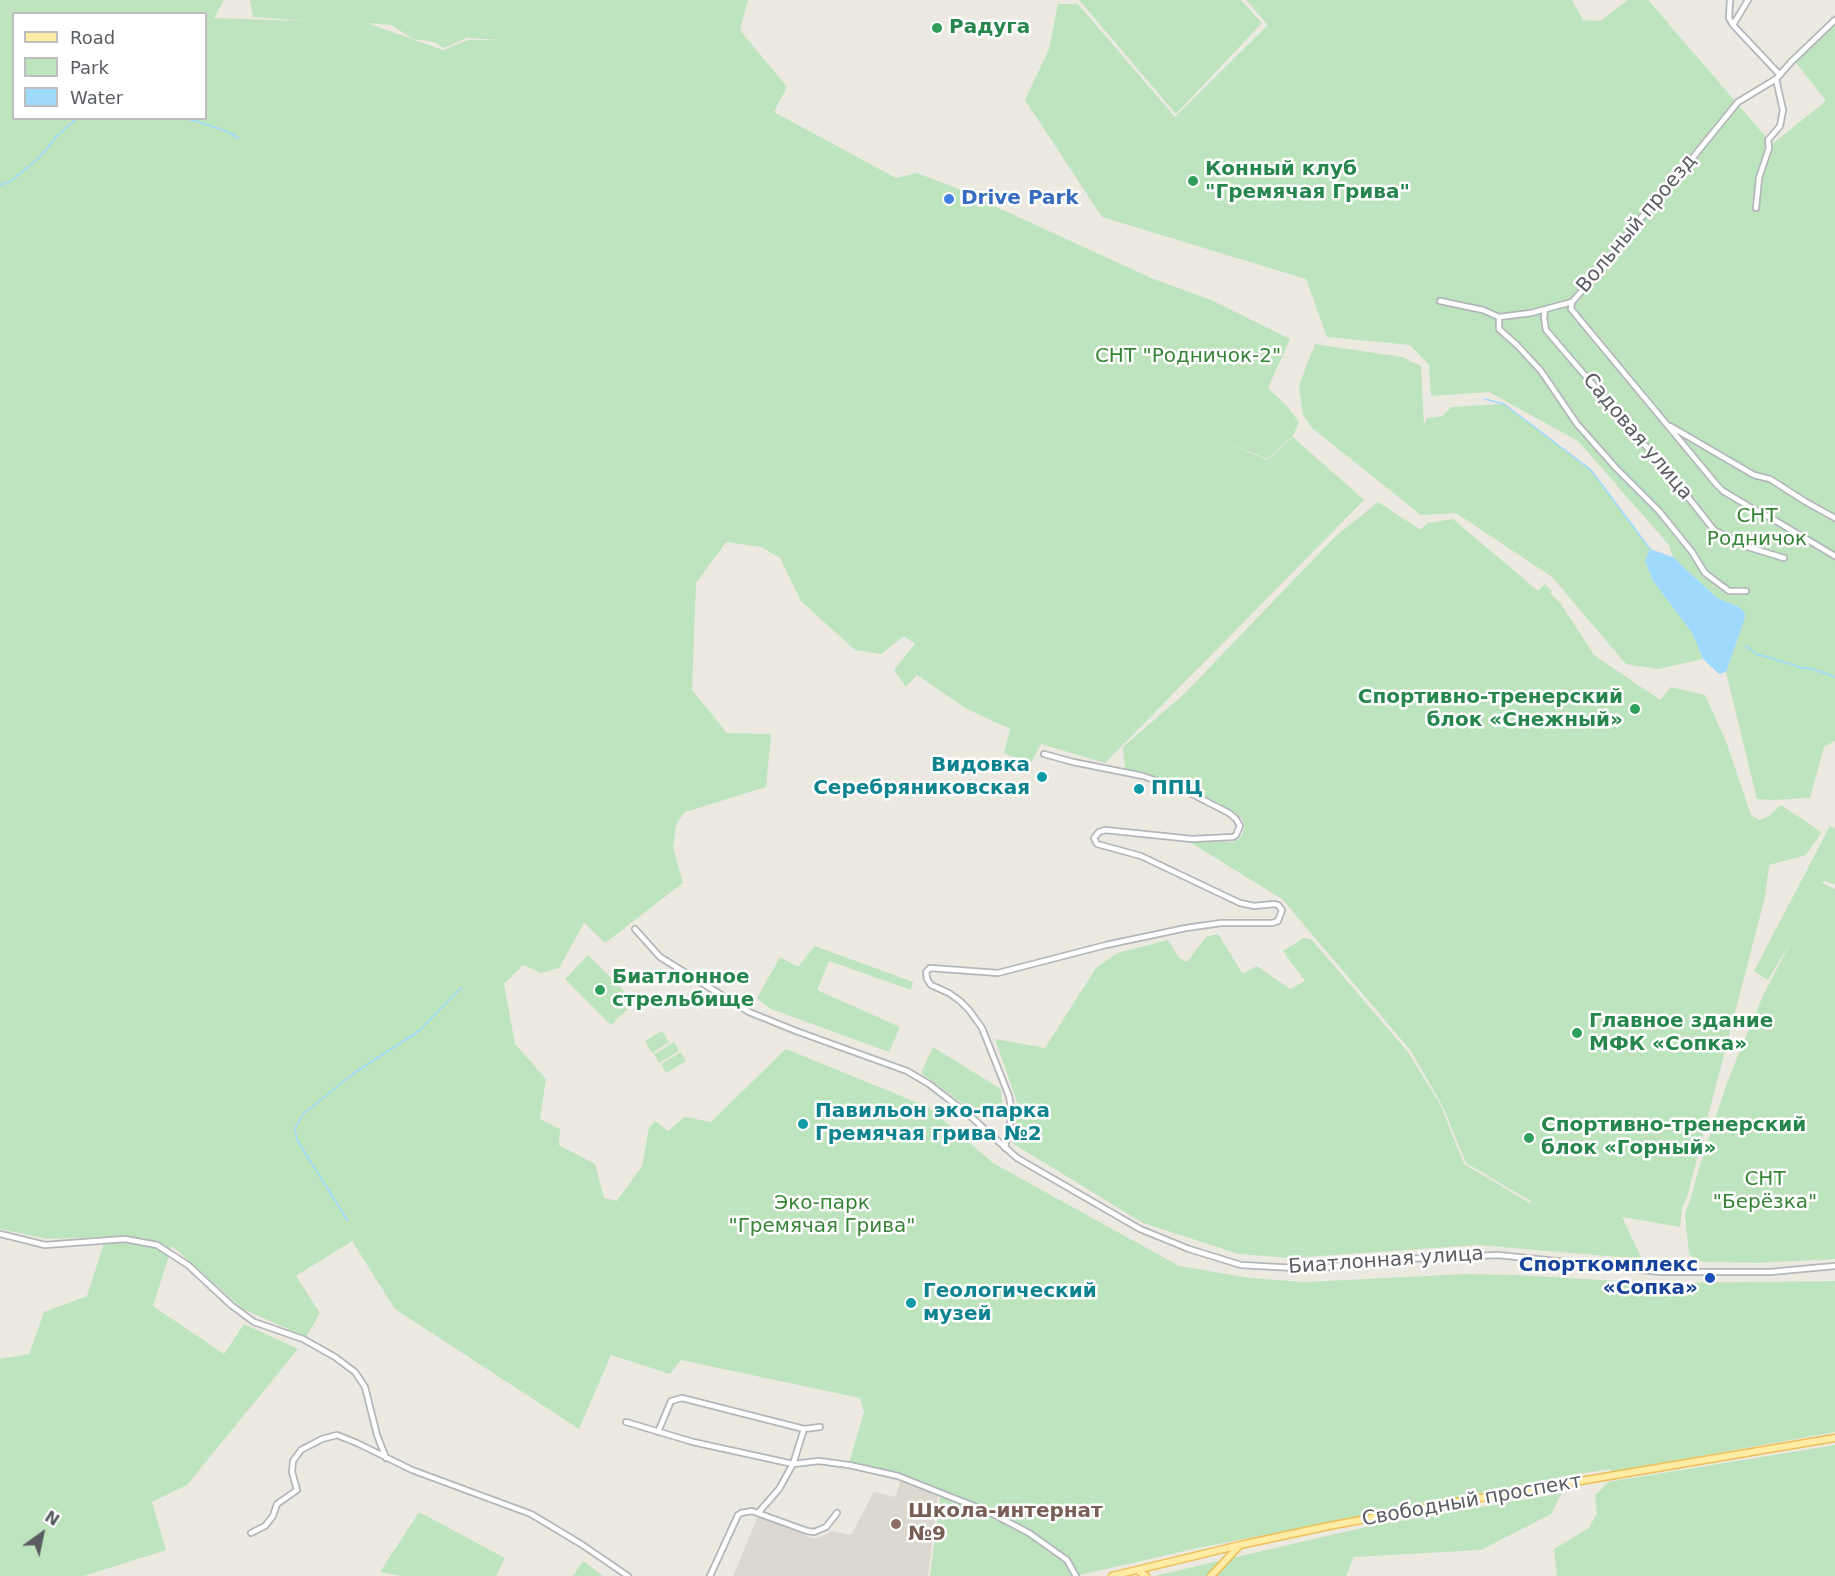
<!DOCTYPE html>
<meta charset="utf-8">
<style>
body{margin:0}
#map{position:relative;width:1835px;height:1576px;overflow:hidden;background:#ece9e1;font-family:"DejaVu Sans",sans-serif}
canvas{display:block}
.legend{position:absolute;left:12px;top:12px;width:195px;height:108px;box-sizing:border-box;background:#fff;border:2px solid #bdbec0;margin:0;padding:8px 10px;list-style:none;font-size:18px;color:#595d62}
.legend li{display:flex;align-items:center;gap:12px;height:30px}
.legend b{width:30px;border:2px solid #bdbec0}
.north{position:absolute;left:12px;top:1504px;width:60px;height:60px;-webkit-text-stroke:4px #fff;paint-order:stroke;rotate:33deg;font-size:16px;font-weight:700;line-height:24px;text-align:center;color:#595d62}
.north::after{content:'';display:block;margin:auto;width:21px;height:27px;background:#595d62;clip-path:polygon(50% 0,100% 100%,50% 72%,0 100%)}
</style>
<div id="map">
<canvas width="1835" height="1576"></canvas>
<ul class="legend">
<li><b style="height:8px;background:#feeba4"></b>Road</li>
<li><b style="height:16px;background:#bee4bd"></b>Park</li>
<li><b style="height:16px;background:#9fd9fe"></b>Water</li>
</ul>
<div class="north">N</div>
</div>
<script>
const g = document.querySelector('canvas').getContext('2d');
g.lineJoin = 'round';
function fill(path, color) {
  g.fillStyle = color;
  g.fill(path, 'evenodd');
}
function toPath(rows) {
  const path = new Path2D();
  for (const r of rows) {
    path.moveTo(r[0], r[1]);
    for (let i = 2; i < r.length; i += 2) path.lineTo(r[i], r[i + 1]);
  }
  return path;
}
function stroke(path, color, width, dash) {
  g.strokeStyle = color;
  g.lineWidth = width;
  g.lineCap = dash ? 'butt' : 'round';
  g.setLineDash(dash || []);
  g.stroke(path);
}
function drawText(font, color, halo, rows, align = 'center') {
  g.font = font + ' "DejaVu Sans",sans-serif';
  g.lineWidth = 5;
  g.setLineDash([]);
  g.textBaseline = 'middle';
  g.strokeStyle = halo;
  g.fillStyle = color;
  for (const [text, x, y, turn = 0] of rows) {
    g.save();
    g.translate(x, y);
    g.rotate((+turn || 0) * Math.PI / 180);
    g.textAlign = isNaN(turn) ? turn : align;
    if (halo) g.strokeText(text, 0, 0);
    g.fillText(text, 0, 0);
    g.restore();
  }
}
fill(toPath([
 [901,1480,938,1494,928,1576,733,1576,758,1516,815,1539,833,1531,851,1535,874,1492,895,1497]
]), '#dcd8cf');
fill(toPath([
 [0,0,224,0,214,18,307,21,253,17,250,0,748,0,740,30,787,87,774,112,896,178,917,173,951,186,1151,278,1211,300,1290,339,1268,388,1286,405,1299,422,1293,436,1267,459,1224,441,1267,460,1293,437,1364,500,1105,763,1041,744,1030,764,1004,753,1010,729,967,709,917,675,906,687,894,670,915,644,904,636,881,654,855,650,801,601,780,558,761,547,726,542,696,583,692,690,727,733,771,734,766,787,685,812,676,824,673,847,683,883,605,943,584,923,559,968,541,973,523,965,504,984,515,1044,546,1079,540,1119,560,1129,559,1145,595,1164,604,1198,617,1201,642,1166,649,1128,655,1121,668,1131,685,1117,711,1122,786,1049,928,1107,993,1163,1179,1266,1250,1278,1305,1282,1467,1274,1516,1275,1652,1283,1835,1281,1835,1432,1611,1472,1611,1469,1572,1475,1198,1548,1075,1576,930,1576,941,1491,894,1472,849,1463,864,1412,860,1398,681,1360,670,1374,611,1355,579,1429,395,1309,352,1241,296,1276,320,1313,306,1337,243,1309,172,1246,153,1306,224,1354,244,1324,298,1349,187,1485,152,1502,166,1550,84,1576,0,1576,0,1359,29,1354,44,1312,87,1296,106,1237,47,1239,0,1229],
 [14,14,206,14,206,118,14,118],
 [367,23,391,25,413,39,434,42,444,48,467,38,501,40,468,40,443,50],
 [1079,0,1241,0,1262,23,1176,114],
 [1246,0,1572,0,1583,20,1600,21,1628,0,1648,0,1772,144,1826,101,1795,61,1835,25,1835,741,1824,747,1810,798,1773,800,1757,799,1726,672,1745,618,1739,607,1717,598,1673,557,1669,545,1578,441,1489,392,1431,396,1429,365,1410,345,1327,337,1306,279,1102,217,1025,100,1049,49,1058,4,1078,4,1175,117,1268,25],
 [1315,344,1402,357,1421,366,1424,425,1427,418,1443,416,1451,407,1504,404,1591,470,1650,549,1645,561,1653,581,1693,634,1703,659,1658,669,1626,664,1552,577,1456,513,1421,515,1312,428,1303,415,1299,385],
 [1378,502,1421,530,1427,523,1453,519,1538,591,1545,584,1552,591,1550,593,1561,604,1594,655,1660,700,1671,687,1705,695,1727,744,1751,815,1760,820,1769,816,1781,805,1820,831,1821,833,1806,855,1769,865,1765,897,1687,1197,1682,1208,1680,1227,1622,1217,1642,1259,1478,1245,1291,1258,1239,1254,1143,1223,1012,1143,1017,1102,995,1039,1045,1048,1096,968,1117,953,1168,940,1179,958,1187,962,1206,937,1218,934,1243,974,1257,966,1290,989,1305,981,1283,951,1304,938,1312,940,1408,1052,1441,1106,1464,1164,1530,1203,1532,1202,1466,1163,1443,1107,1411,1051,1282,899,1188,841,1233,842,1241,837,1245,827,1242,819,1212,800,1175,785,1125,769,1123,747,1184,694,1336,536],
 [1830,826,1835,828,1835,884,1824,881,1822,883,1835,889,1835,1259,1757,1263,1704,1262,1695,1260,1689,1254,1685,1213,1690,1201,1699,1168,1728,1080,1762,998,1791,941,1768,980,1754,971],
 [815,946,913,982,911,990,829,961,817,990,900,1027,889,1052,771,1009,757,998,780,957,798,967],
 [588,955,635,1002,611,1025,565,979],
 [662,1031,669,1042,652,1053,645,1041],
 [674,1042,679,1051,659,1063,654,1054],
 [933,1047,1001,1089,1003,1113,998,1117,978,1115,921,1073],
 [681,1052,686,1061,666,1073,661,1064],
 [1835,1445,1835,1576,1557,1576,1554,1549,1589,1528,1597,1513,1595,1496,1608,1482],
 [1562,1493,1551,1514,1481,1550,1354,1557,1346,1576,1154,1576,1370,1526],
 [419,1512,505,1558,496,1576,401,1576,380,1572],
 [583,1561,603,1576,573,1576]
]), '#bee4bd');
fill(toPath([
 [1650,549,1673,557,1717,598,1739,607,1745,613,1745,618,1726,672,1719,674,1703,659,1693,634,1653,581,1645,561]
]), '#9fd9fe');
stroke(toPath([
 [179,118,196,121,223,130,239,138],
 [0,185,11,181,40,157,55,138,77,118],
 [1485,399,1504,404,1591,470,1650,549],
 [1746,646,1757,654,1803,668,1810,668,1835,677],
 [348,1221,297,1140,295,1129,302,1115,354,1073,419,1031,462,987]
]), '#9fd9fe', 1.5);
const minor = toPath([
 [1730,0,1729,18,1733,25],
 [1748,0,1733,25,1780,75],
 [1756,208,1759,178,1769,148,1768,140,1780,126,1783,110,1776,79],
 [1440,301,1483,310,1499,317,1531,313,1572,302,1596,275,1640,219,1660,198,1738,102,1776,79,1791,62,1835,20],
 [1572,302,1571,309,1717,485,1723,491,1748,506,1771,518,1835,556],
 [1545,310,1544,318,1546,330,1669,473,1714,530,1748,547,1784,558],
 [1499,317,1499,329,1517,345,1541,371,1577,424,1616,468,1659,511,1692,552,1705,573,1729,591,1746,591],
 [1670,426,1754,475,1770,479,1806,502,1835,518],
 [635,929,660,957,749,1012,796,1031,907,1071,929,1084,969,1115,1017,1158,1140,1229,1189,1249,1241,1265,1313,1269,1382,1260,1498,1255,1662,1272,1770,1272,1835,1266],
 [1005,1148,1012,1113,1009,1096,982,1028,969,1010,960,1001,949,993,931,985,927,979,926,972,930,968,998,973,1106,945,1186,928,1221,923,1272,923,1278,921,1282,910,1278,905,1274,904,1254,906,1240,903,1141,856,1097,844,1094,838,1099,832,1105,830,1192,839,1233,837,1236,835,1240,826,1236,819,1229,813,1186,791,1143,776,1073,762,1044,754],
 [0,1234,45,1245,125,1239,157,1245,188,1265,231,1305,254,1322,303,1339,335,1357,355,1372,365,1387,377,1435,386,1458],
 [626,1422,693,1442,793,1464,819,1461,849,1465,898,1476,989,1512,1029,1533,1067,1560,1076,1576],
 [658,1432,671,1401,682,1398,804,1429,820,1427],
 [758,1513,779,1489,793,1464,804,1429],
 [251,1533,265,1526,273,1516,277,1504,297,1490,292,1472,293,1461,301,1450,322,1439,337,1435,357,1443,412,1470,531,1514,581,1544,628,1576],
 [710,1576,738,1515,741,1513,752,1511,807,1531,814,1532,826,1527,837,1513]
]);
const major = toPath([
 [1137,1570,1146,1576],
 [1112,1576,1240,1545,1329,1526,1456,1502,1835,1438],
 [1211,1576,1239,1546]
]);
stroke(minor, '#b3b7bb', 8);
stroke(major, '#efbe57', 9);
stroke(minor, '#fff', 4.5);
stroke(major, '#feeba4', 6);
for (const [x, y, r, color] of [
 [937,28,6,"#2e9e5b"],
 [1193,181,6,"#2e9e5b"],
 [949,199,6,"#3f7fe0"],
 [1635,709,6,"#2e9e5b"],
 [1042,777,6,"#0f9aa8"],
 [1139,789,6,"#0f9aa8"],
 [600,990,6,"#2e9e5b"],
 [1577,1033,6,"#2e9e5b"],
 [803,1124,6,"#0f9aa8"],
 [1529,1138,6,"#2e9e5b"],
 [1710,1278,6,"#1a4fb4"],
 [911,1303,6,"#0f9aa8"],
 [896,1524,6,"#8d6e63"]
]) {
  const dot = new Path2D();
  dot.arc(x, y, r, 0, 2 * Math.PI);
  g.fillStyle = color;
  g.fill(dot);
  stroke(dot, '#fff', 2);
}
drawText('bold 20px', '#27864d', '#fff', [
 ["Радуга",949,28],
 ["Конный клуб",1205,170],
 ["\"Гремячая Грива\"",1205,193],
 ["Спортивно-тренерский",1623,698,"right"],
 ["блок «Снежный»",1623,721,"right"],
 ["Биатлонное",612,978],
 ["стрельбище",612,1001],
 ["Главное здание",1589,1022],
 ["МФК «Сопка»",1589,1045],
 ["Спортивно-тренерский",1541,1126],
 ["блок «Горный»",1541,1149]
], 'left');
drawText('bold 20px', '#366cbe', '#fff', [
 ["Drive Park",961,199]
], 'left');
drawText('20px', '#595d62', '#fff', [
 ["Вольный проезд",1637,224,-50],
 ["Садовая улица",1637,437,50],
 ["Биатлонная улица",1386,1261,-4],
 ["Свободный проспект",1472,1501,-10]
]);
drawText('20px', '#368436', '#fff', [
 ["СНТ \"Родничок-2\"",1188,357],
 ["СНТ",1757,517],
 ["Родничок",1757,540],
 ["СНТ",1765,1180],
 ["\"Берёзка\"",1765,1203],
 ["Эко-парк",822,1204],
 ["\"Гремячая Грива\"",822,1227]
]);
drawText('bold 20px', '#0d838f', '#fff', [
 ["Видовка",1030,766,"right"],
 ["Серебряниковская",1030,789,"right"],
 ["ППЦ",1151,789],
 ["Павильон эко-парка",815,1112],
 ["Гремячая грива №2",815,1135],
 ["Геологический",923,1292],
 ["музей",923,1315]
], 'left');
drawText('bold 20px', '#164399', '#fff', [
 ["Спорткомплекс",1698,1266],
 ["«Сопка»",1698,1289]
], 'right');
drawText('bold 20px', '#785e54', '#fff', [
 ["Школа-интернат",908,1512],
 ["№9",908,1535]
], 'left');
</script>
